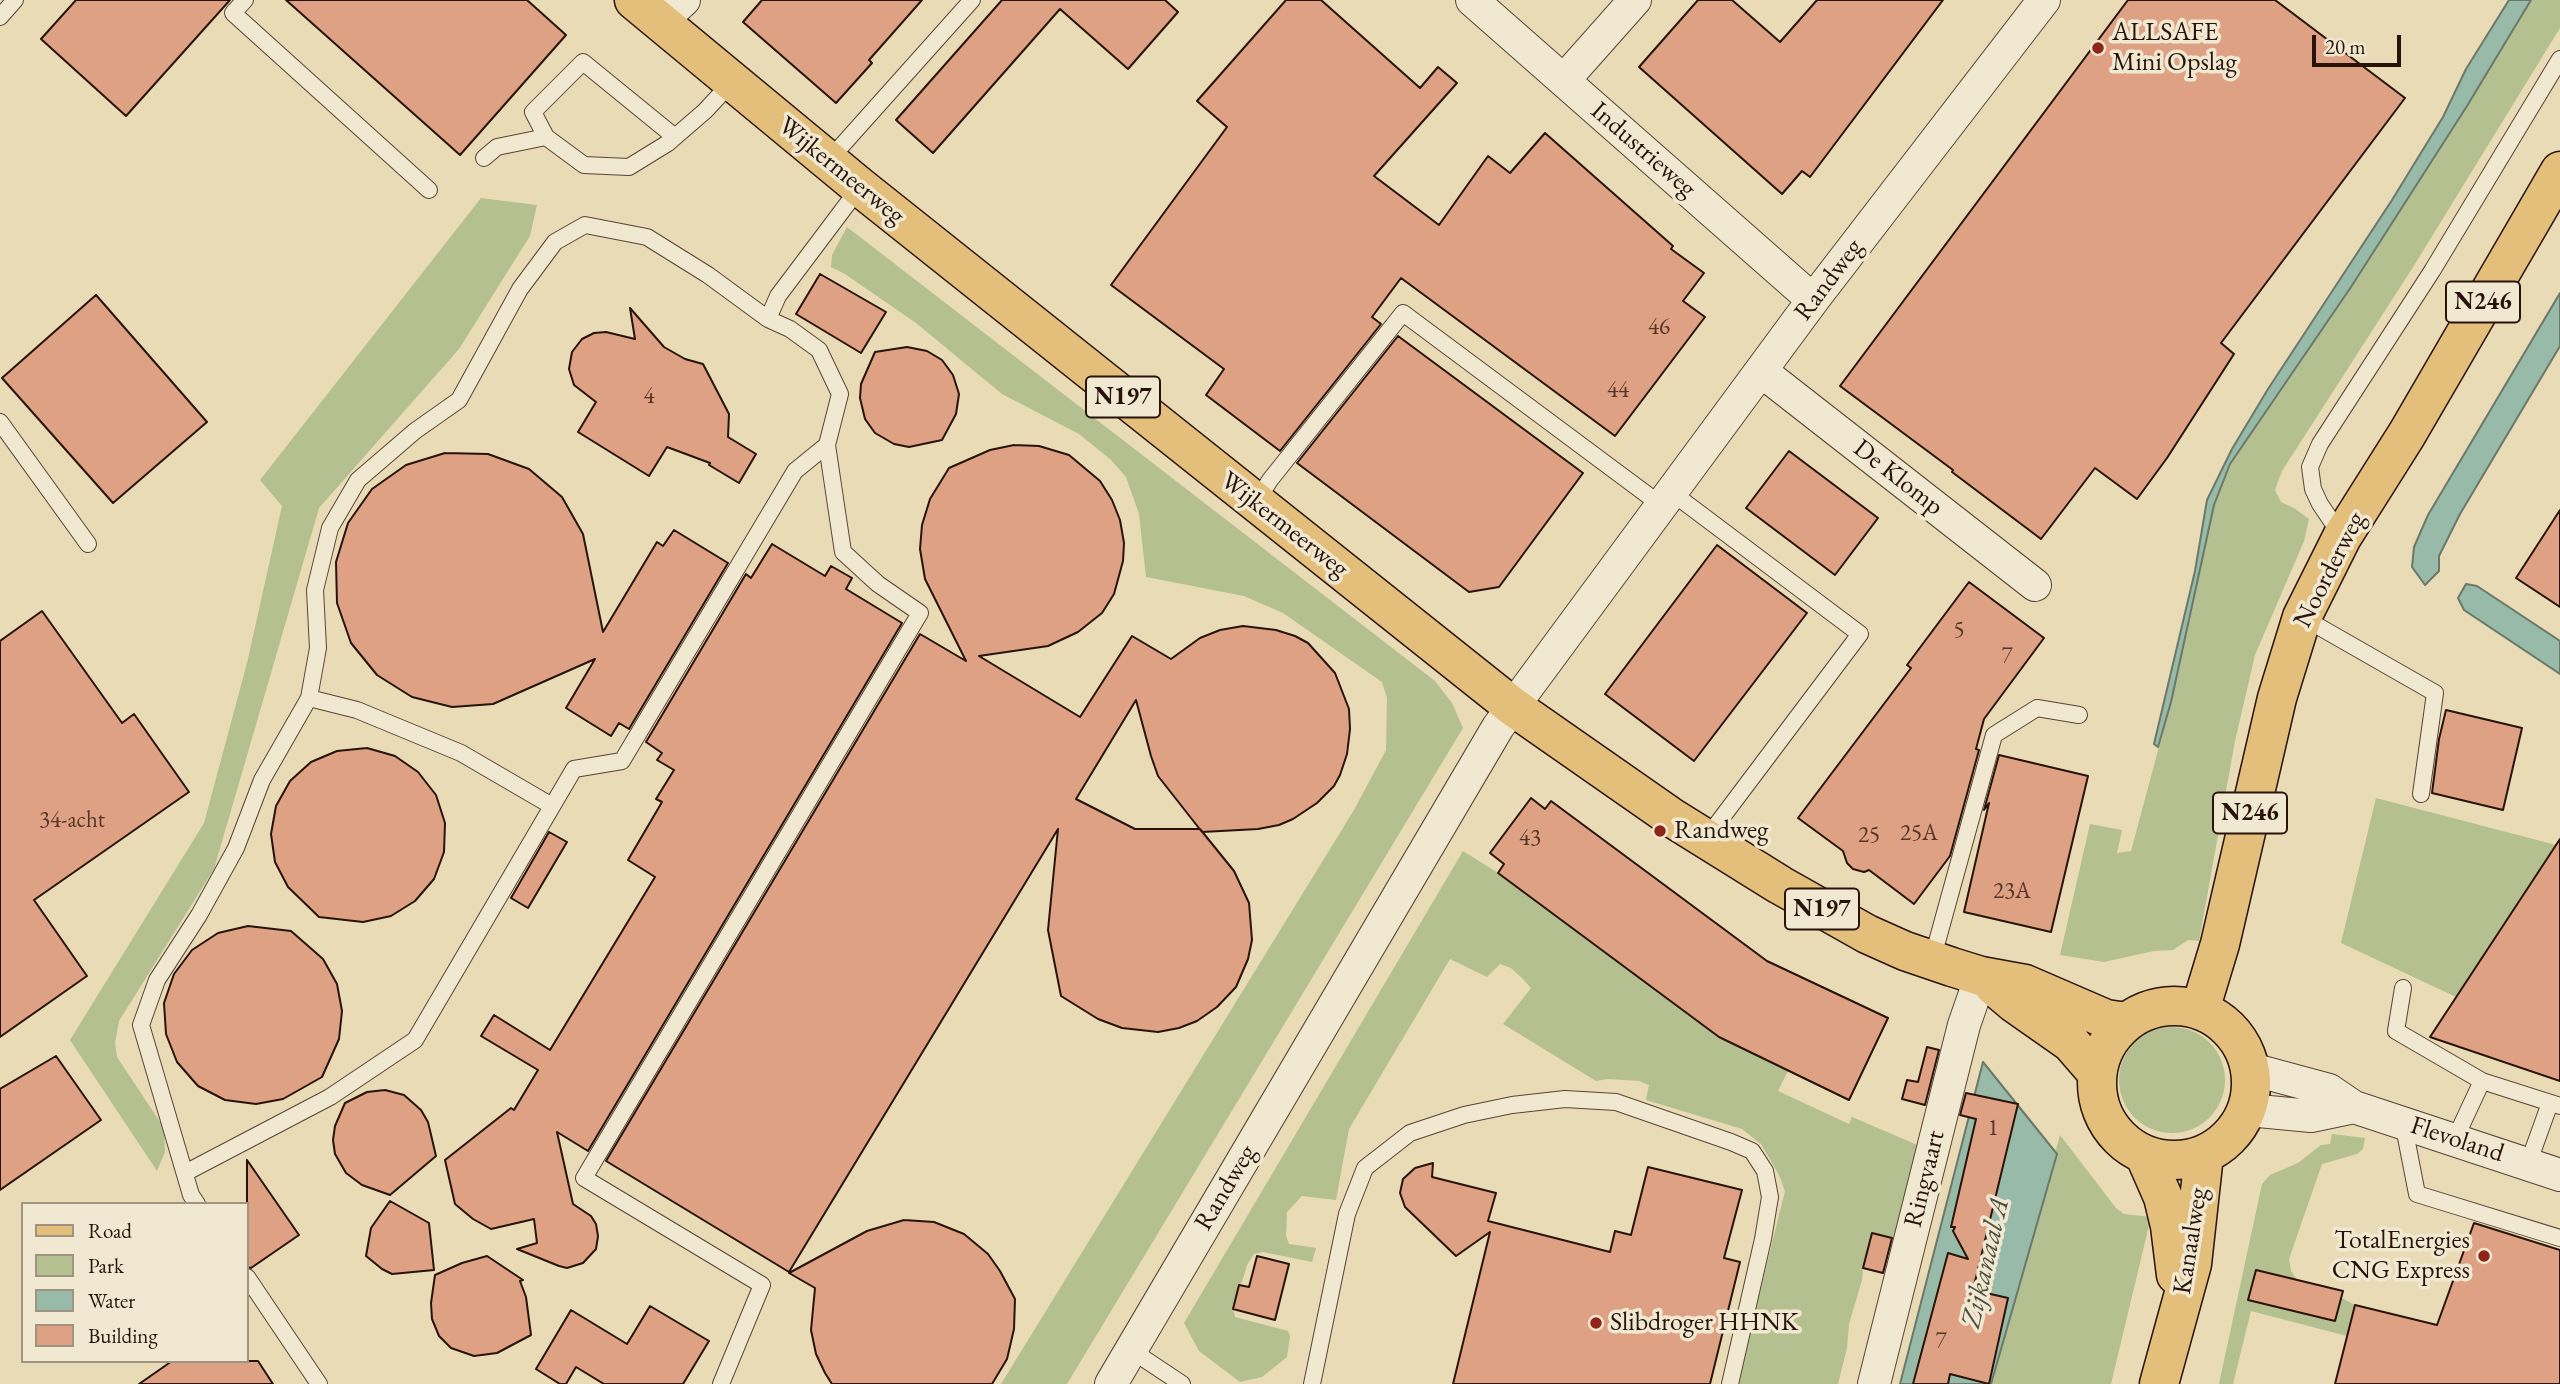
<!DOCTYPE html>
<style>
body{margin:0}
#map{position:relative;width:2560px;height:1384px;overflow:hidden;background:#e8dbb6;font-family:"EB Garamond",serif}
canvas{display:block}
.legend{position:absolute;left:21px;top:1202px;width:228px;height:161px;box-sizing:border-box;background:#f0e8d0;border:2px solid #a09381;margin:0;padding:9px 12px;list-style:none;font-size:21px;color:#28130b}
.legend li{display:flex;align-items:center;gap:14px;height:35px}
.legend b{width:35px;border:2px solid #a09381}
.scale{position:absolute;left:2312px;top:35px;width:89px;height:32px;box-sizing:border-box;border:4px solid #28130b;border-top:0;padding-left:9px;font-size:21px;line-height:24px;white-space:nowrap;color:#28130b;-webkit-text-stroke:5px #f0e8d0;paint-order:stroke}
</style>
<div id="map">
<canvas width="2560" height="1384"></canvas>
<ul class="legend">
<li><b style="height:9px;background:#e4be7b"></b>Road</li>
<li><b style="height:19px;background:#b4c08f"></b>Park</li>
<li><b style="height:19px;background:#98bba9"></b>Water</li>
<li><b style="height:19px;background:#dea184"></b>Building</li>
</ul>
<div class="scale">20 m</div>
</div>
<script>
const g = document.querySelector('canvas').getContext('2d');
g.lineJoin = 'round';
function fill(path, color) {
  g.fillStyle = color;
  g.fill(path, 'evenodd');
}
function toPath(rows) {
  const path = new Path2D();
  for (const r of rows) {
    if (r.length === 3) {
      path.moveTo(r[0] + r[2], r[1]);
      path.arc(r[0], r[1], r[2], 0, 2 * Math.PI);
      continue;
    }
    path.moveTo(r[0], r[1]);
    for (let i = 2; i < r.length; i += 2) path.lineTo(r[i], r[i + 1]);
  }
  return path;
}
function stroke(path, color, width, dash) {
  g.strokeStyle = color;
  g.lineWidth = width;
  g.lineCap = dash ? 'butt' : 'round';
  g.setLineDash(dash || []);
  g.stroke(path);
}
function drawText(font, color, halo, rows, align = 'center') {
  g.font = font + ' "EB Garamond",serif';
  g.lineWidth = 7;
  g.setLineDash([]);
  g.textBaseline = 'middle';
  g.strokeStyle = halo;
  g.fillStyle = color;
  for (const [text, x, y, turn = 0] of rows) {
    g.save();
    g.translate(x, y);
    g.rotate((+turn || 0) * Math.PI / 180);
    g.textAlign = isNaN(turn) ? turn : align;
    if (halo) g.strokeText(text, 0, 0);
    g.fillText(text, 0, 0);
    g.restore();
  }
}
fill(toPath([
 [2531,0,2560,0,2560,28,2415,264,2282,471,2275,490,2281,502,2294,508,2309,519,2304,541,2255,655,2235,741,2199,941,2188,940,2173,950,2154,951,2104,962,2060,955,2090,824,2122,830,2117,853,2131,851,2171,702,2214,505,2230,464,2351,287,2467,106],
 [481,198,537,205,530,236,459,349,319,508,214,869,119,1021,115,1043,117,1057,164,1128,165,1152,157,1171,70,1040,204,823,247,663,282,506,260,480],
 [847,227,1435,681,1452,703,1463,728,1067,1384,1001,1384,1354,810,1386,750,1387,698,1382,682,1283,613,1244,596,1146,577,1139,514,1126,477,1110,459,1079,434,1002,394,916,323,845,274,831,267,832,255],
 [2376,798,2556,845,2456,997,2341,943],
 [1463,851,1498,873,1719,1038,1788,1071,1778,1091,1849,1124,1852,1117,1929,1150,1901,1231,1891,1238,1872,1233,1863,1268,1862,1280,1849,1324,1847,1348,1838,1384,1737,1384,1785,1191,1779,1175,1761,1144,1742,1129,1646,1100,1649,1085,1639,1081,1608,1079,1596,1081,1503,1024,1531,988,1523,979,1511,968,1500,964,1487,977,1450,959,1349,1129,1336,1200,1302,1196,1287,1212,1286,1236,1289,1244,1316,1248,1312,1262,1263,1252,1254,1254,1247,1265,1242,1282,1239,1285,1233,1309,1235,1317,1288,1331,1290,1336,1287,1357,1262,1377,1240,1382,1199,1351,1184,1323],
 [2172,1080,53],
 [2332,1134,2365,1138,2363,1149,2357,1154,2322,1164,2289,1259,2291,1271,2298,1281,2340,1297,2355,1305,2347,1336,2251,1311,2233,1384,2219,1384,2262,1184,2270,1175,2298,1163,2321,1145,2330,1144],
 [2060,1135,2116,1208,2124,1214,2151,1217,2111,1384,1991,1384]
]), '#b4c08f');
const water = toPath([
 [2509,0,2531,0,2467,106,2351,287,2230,464,2214,505,2171,702,2158,747,2154,744,2195,571,2207,500,2232,449,2268,389,2392,200,2443,117,2466,69,2509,0],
 [2560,293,2560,346,2460,514,2439,556,2439,571,2425,585,2412,567,2414,547,2428,515,2560,293],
 [2466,584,2477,586,2560,641,2560,674,2464,610,2458,598,2466,584],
 [1983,1062,2057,1154,1991,1384,1900,1384,1983,1062]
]);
fill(water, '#98bba9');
stroke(water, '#6b786a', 2);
const building = toPath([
 [76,0,230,0,126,116,41,39,76,0],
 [286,0,527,0,566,35,460,155,286,0],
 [762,0,922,0,869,60,872,63,836,103,743,22,762,0],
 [1002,0,1165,0,1178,12,1128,69,1060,9,933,153,896,120,1002,0],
 [1286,0,1321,0,1420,88,1438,67,1457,83,1374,176,1439,225,1488,156,1510,173,1545,133,1673,246,1671,249,1704,273,1683,301,1705,317,1615,436,1401,278,1372,317,1381,324,1280,451,1206,395,1224,369,1111,285,1227,127,1197,101,1286,0],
 [1698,0,1732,0,1780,42,1817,0,1943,0,1810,177,1802,171,1782,194,1639,67,1698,0],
 [2128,0,2275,0,2405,98,2221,343,2234,354,2167,458,2137,499,2095,468,2041,539,1952,472,1953,470,1840,386,2128,0],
 [820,274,886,312,861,353,796,314,820,274],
 [96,295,207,422,113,503,2,378,96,295],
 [630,308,664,347,685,359,703,364,729,414,728,437,756,454,739,483,709,465,710,463,667,447,649,476,578,432,596,402,574,385,569,369,572,352,582,339,594,333,606,332,635,339,630,308],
 [1398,336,1583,473,1499,587,1469,592,1297,463,1398,336],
 [907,347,927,351,942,360,953,375,959,394,956,414,942,440,909,447,894,444,875,433,865,419,860,398,861,384,875,352,907,347],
 [1014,445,1039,446,1069,455,1100,481,1112,500,1120,520,1124,543,1123,561,1114,594,1102,613,1078,632,1048,646,979,656,1080,717,1132,636,1171,659,1200,638,1220,630,1243,626,1276,630,1295,636,1308,643,1335,673,1349,709,1350,729,1347,754,1340,775,1334,786,1317,803,1293,819,1279,825,1258,829,1202,832,1158,776,1151,756,1136,700,1076,799,1135,829,1200,829,1234,871,1249,903,1252,940,1248,959,1236,987,1217,1007,1197,1021,1179,1028,1158,1032,1122,1028,1098,1019,1061,996,1048,930,1058,829,789,1272,606,1161,920,634,966,661,925,579,920,549,922,525,930,499,949,468,990,450,1014,445],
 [1789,451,1878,518,1835,575,1746,508,1789,451],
 [445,453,488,454,529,469,562,497,583,534,603,632,657,542,663,546,674,530,728,563,629,729,619,723,611,736,566,708,595,659,493,704,452,707,412,697,377,675,351,643,337,603,336,562,348,523,372,489,406,465,445,453],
 [2560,510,2560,607,2516,578,2560,510],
 [772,544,825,576,831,566,852,578,846,589,902,623,588,1151,557,1132,573,1204,591,1216,596,1224,598,1236,596,1249,583,1263,567,1268,559,1266,517,1249,537,1243,534,1219,491,1229,473,1219,455,1204,445,1160,511,1108,514,1110,538,1070,481,1036,494,1015,550,1050,655,877,628,860,662,802,656,799,674,770,657,760,662,753,646,742,746,574,751,578,772,544],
 [1717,545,1807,613,1694,761,1605,694,1717,545],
 [1969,582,2044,638,1984,719,1976,749,1979,750,1950,856,1914,904,1869,870,1864,872,1853,869,1847,863,1843,851,1798,818,1911,668,1907,665,1969,582],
 [42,611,122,723,134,714,189,792,34,900,87,976,0,1037,0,641,42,611],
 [2446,710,2522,728,2503,810,2432,793,2439,739,2446,710],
 [367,748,395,756,418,772,436,795,445,823,444,852,434,879,415,901,391,916,363,922,319,917,288,887,275,862,271,834,276,806,290,781,311,762,337,751,367,748],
 [1999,755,2088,776,2051,932,1964,912,1989,803,1984,810,1999,755],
 [1531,798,1545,809,1551,801,1767,961,1888,1018,1849,1100,1719,1037,1498,873,1504,864,1490,853,1531,798],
 [549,832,567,842,528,908,511,898,549,832],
 [2560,839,2560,1081,2430,1037,2560,839],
 [248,926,291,931,323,959,337,984,342,1011,339,1039,322,1077,283,1099,256,1104,225,1100,198,1086,177,1062,166,1034,164,1003,174,974,192,950,218,933,248,926],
 [1927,1047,1939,1050,1925,1105,1902,1099,1907,1080,1918,1082,1927,1047],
 [56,1056,101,1120,0,1190,0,1089,56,1056],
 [385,1090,404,1095,421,1110,428,1122,436,1156,390,1195,362,1185,346,1173,335,1154,333,1140,335,1126,345,1103,367,1092,385,1090],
 [1966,1093,2018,1104,1973,1290,2008,1298,1989,1384,1950,1374,1948,1384,1913,1384,1948,1253,1968,1259,1953,1231,1955,1227,1951,1227,1976,1119,1960,1115,1966,1093],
 [247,1160,299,1235,251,1268,247,1267,247,1160],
 [1433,1163,1432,1177,1496,1193,1488,1221,1610,1252,1615,1231,1631,1235,1648,1167,1742,1190,1724,1258,1740,1262,1710,1384,1453,1384,1490,1232,1456,1256,1405,1207,1400,1193,1403,1179,1415,1168,1433,1163],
 [390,1201,429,1223,434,1270,392,1274,382,1269,366,1256,371,1228,390,1201],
 [904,1220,934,1222,964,1234,988,1254,1000,1271,1015,1299,1014,1329,1007,1359,992,1384,832,1384,825,1373,816,1354,811,1330,815,1288,789,1273,867,1231,904,1220],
 [2474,1223,2560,1250,2560,1384,2335,1384,2355,1305,2437,1325,2474,1223],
 [1872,1233,1892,1238,1883,1273,1863,1268,1872,1233],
 [487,1256,523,1280,520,1281,526,1297,531,1335,497,1353,474,1356,451,1348,439,1336,432,1319,431,1303,435,1275,462,1263,487,1256],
 [1257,1256,1289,1264,1275,1320,1233,1309,1239,1285,1249,1287,1257,1256],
 [2256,1270,2343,1291,2335,1321,2248,1300,2256,1270],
 [650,1306,709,1341,683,1384,604,1384,576,1367,566,1384,560,1384,536,1369,571,1310,627,1344,650,1306],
 [172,1361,258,1361,273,1384,139,1384,172,1361]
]);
fill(building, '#dea184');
stroke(building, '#28130b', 2);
const service = toPath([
 [245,0,233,13,429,190],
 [0,17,15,0],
 [546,137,533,112,583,62,675,137],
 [484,158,497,147,546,137,584,165,629,167,668,143,705,111,732,82],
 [828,161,972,0],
 [0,422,88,544],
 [1671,492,1860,634,1705,840],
 [1256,502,1270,480,1403,313,1661,505],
 [2341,535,2320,504,2313,489,2310,467,2320,444,2432,271,2560,59],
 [2302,617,2435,693,2421,794],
 [309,698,357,710,461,753,552,806],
 [1932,960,1994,735,2037,708,2079,715],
 [2403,988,2396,1031,2482,1081,2560,1106],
 [2403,1122,2417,1194,2560,1238],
 [2455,1139,2482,1081],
 [2528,1164,2550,1103],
 [185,1173,330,1097,415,1040,574,769,622,761,795,471,827,445],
 [197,1204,191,1195,141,1025,157,980,199,915,236,848,262,780,309,698,318,648,315,590,330,528,358,480,415,431,459,400,520,289,555,242,585,225,647,237,708,275,768,319],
 [247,1277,319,1384],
 [1131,1350,1182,1384],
 [721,1384,762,1285,584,1178,920,613,878,584,843,552,827,445,840,394,819,350,790,329,768,319,778,296,860,187],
 [1312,1384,1347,1214,1365,1168,1410,1133,1464,1115,1512,1105,1565,1099,1616,1102,1731,1142,1752,1151,1765,1171,1770,1197,1763,1239,1730,1384]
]);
const minor = toPath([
 [1472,0,1813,300],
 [660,22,684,0],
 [1564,80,1635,0],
 [1761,371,2035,585],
 [2251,1069,2329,1090,2354,1107,2560,1175],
 [2248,1110,2311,1116,2354,1107],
 [1111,1384,1498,727,1813,300,2044,0],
 [1874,1384,1964,1025,1981,976]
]);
const primary = toPath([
 [634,0,860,187,1512,706,1674,819,1780,885,1867,934,1905,951,1952,967,1981,976,2025,984,2106,1019,2127,1022],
 [1994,986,2014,1003,2071,1043,2097,1073],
 [2174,1083,77],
 [2200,1010,2220,944,2277,698,2302,617,2342,537,2407,434,2560,171],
 [2145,1156,2163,1197,2170,1226,2176,1275],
 [2159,1384,2192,1264,2204,1155]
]);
stroke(service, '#584536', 18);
stroke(minor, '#584536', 34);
stroke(primary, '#28130b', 41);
stroke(service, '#f0e8d0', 16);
stroke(minor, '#f0e8d0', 32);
stroke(primary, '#e4be7b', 38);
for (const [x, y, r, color] of [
 [2098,48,7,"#8f2418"],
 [1660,831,7,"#8f2418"],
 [2484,1256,7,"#8f2418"],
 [1596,1323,7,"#8f2418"]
]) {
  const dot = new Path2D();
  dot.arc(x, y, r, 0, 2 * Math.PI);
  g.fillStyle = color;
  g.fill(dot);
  stroke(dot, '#f0e8d0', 2.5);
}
drawText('23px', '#563629', null, [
 ["46",1659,328],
 ["44",1618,391],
 ["4",649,397],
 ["5",1959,631],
 ["7",2007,657],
 ["34-acht",72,821],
 ["25A",1919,834],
 ["25",1869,836],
 ["43",1530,839],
 ["23A",2012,892],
 ["1",1993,1129],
 ["7",1941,1342]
]);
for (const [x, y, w] of [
 [2483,302,74],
 [1123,397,74],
 [2250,813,74],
 [1822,909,74]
]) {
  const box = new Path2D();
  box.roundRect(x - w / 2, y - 20.5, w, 41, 5);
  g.fillStyle = '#f0e8d0';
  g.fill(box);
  stroke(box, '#28130b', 2);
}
drawText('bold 24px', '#28130b', null, [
 ["N246",2483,302],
 ["N197",1123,397],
 ["N246",2250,813],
 ["N197",1822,909]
]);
drawText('26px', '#28130b', '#f0e8d0', [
 ["ALLSAFE",2112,33],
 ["Mini Opslag",2112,63],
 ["Randweg",1674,831],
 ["TotalEnergies",2470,1241,"right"],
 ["CNG Express",2470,1271,"right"],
 ["Slibdroger HHNK",1610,1323]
], 'left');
drawText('26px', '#28130b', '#f0e8d0', [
 ["Industrieweg",1643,150,41],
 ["Wijkermeerweg",841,171,39],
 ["Randweg",1829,280,-53],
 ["De Klomp",1898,478,38],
 ["Wijkermeerweg",1284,525,38],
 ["Noorderweg",2330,570,-63],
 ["Flevoland",2457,1140,18],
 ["Ringvaart",1925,1179,-76],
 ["Randweg",1226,1188,-59],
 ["Kanaalweg",2191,1241,-81]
]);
drawText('italic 28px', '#4f4e42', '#f0e8d0', [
 ["Zijkanaal A",1986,1263,-77]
]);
</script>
